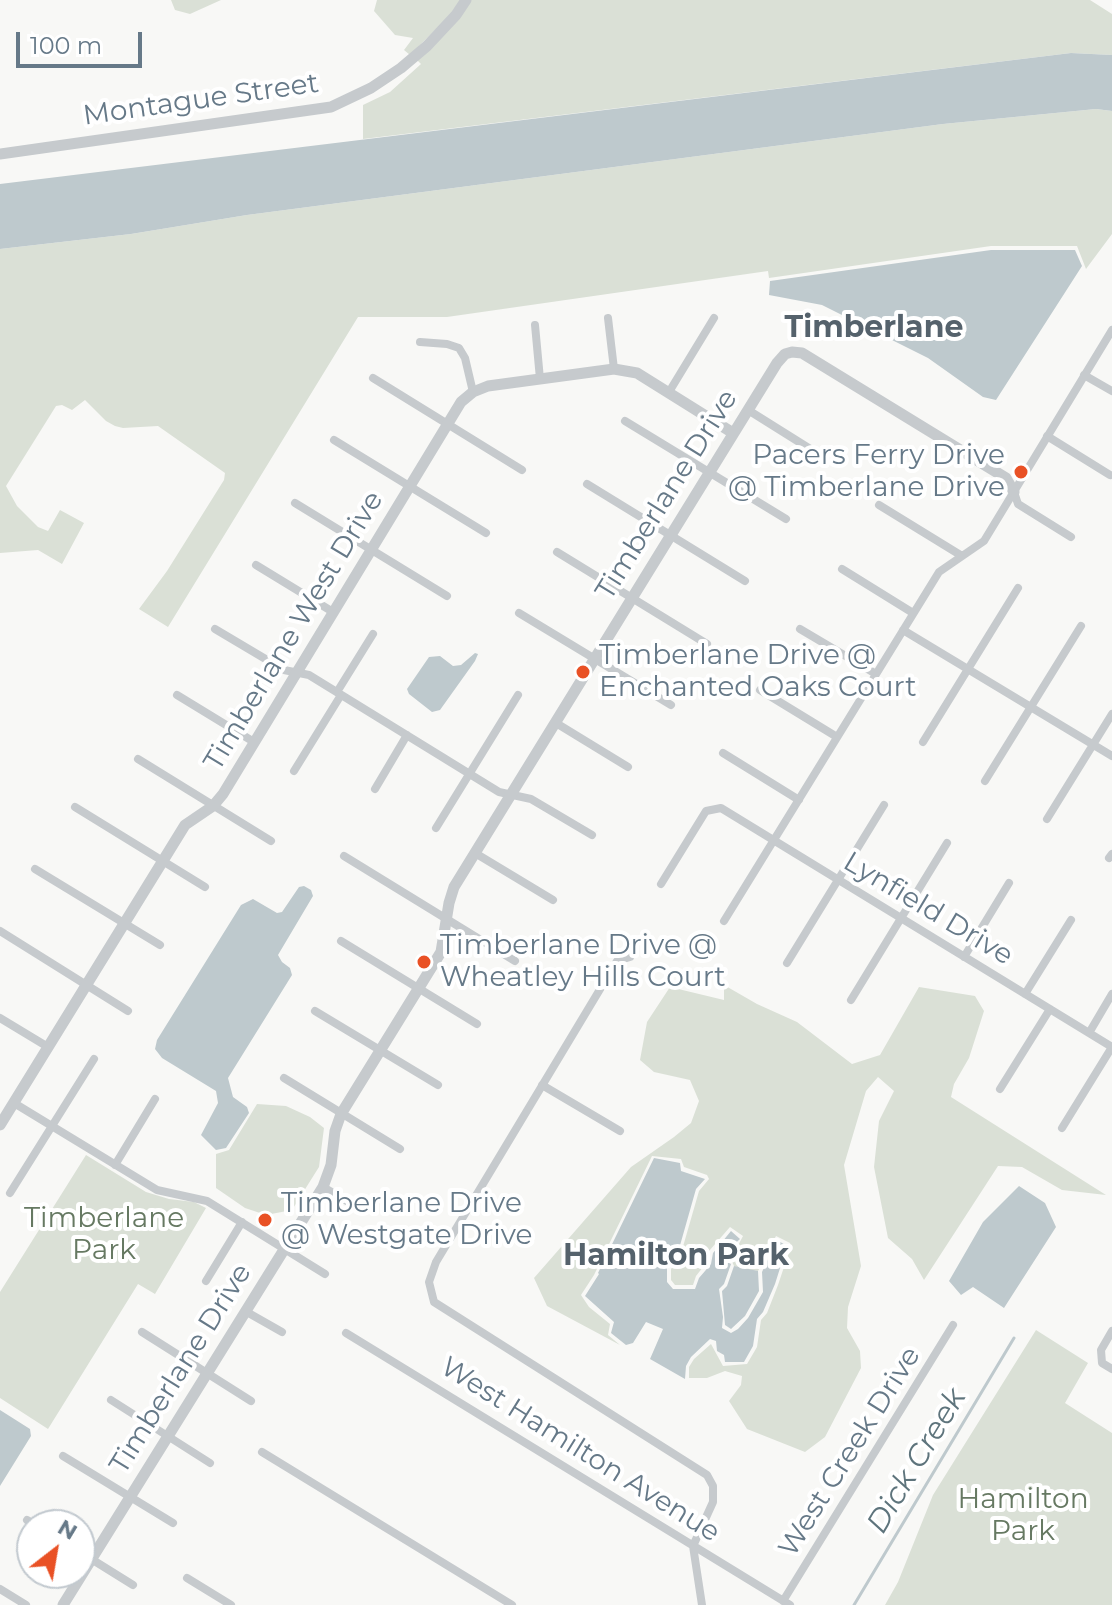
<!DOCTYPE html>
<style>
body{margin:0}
#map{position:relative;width:1112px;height:1605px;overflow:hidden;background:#f8f8f6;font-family:Montserrat,sans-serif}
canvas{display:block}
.north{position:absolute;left:16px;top:1509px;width:80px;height:80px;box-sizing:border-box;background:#fff;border:2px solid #c2c9cf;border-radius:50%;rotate:31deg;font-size:22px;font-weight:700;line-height:32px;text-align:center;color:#667988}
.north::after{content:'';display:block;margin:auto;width:28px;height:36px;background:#e95125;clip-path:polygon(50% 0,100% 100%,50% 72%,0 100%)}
.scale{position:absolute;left:16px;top:32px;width:126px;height:36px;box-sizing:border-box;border:4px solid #667988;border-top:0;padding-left:10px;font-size:24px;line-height:28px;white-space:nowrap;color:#667988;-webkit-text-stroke:6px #fff;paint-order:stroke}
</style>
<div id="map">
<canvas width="1112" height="1605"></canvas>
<div class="north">N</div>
<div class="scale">100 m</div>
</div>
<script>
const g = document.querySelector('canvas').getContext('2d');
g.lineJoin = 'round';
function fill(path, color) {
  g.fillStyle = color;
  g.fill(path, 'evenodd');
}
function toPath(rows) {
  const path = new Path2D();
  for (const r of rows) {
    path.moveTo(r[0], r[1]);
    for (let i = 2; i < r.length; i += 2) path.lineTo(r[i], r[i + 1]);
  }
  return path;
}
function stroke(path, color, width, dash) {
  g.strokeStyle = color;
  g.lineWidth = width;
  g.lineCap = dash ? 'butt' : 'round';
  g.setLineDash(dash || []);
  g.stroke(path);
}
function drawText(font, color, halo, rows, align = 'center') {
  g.font = font + ' Montserrat,sans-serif';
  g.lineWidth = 8;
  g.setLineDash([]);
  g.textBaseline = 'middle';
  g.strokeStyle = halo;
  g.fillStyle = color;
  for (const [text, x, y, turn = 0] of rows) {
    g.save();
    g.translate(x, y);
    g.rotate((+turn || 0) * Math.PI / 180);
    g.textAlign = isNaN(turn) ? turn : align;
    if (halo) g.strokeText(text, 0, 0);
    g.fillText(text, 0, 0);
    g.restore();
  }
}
fill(toPath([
 [171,0,221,0,190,14,175,10],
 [377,0,461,0,453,12,410,55,404,50,413,38,395,35,374,11],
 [471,0,1090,0,1112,14,1112,55,1071,53,363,139,363,105,390,92,421,64,417,60],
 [1096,109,1112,111,1112,234,1086,269,1077,246,991,246,769,278,768,271,447,317,358,317,168,627,139,609,167,571,224,480,225,473,158,426,123,428,115,426,106,421,85,400,72,410,62,405,56,406,6,486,17,506,38,527,48,531,60,510,84,523,62,564,38,550,0,553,0,249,131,234,247,215,943,124],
 [724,985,757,1004,797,1022,852,1064,880,1055,919,987,975,996,984,1011,969,1058,954,1084,951,1097,1106,1195,1062,1190,1022,1167,998,1166,924,1280,912,1259,888,1238,874,1167,879,1121,894,1091,878,1077,866,1091,844,1165,861,1266,848,1307,847,1328,860,1351,861,1368,825,1437,805,1452,747,1429,729,1401,741,1385,742,1376,725,1371,707,1378,689,1378,689,1367,694,1359,711,1344,723,1366,747,1364,757,1347,761,1320,767,1313,778,1285,791,1246,790,1243,776,1236,758,1271,743,1269,734,1266,731,1259,743,1236,730,1227,709,1251,707,1262,696,1276,693,1285,675,1285,671,1280,671,1269,680,1257,699,1191,709,1179,707,1175,684,1167,681,1159,652,1156,594,1275,581,1295,589,1307,610,1324,608,1335,620,1345,547,1306,534,1278,631,1167,674,1137,691,1123,699,1101,690,1080,654,1072,640,1060,647,1022,670,987,724,1000],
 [257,1104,286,1106,310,1117,324,1128,319,1167,292,1210,266,1215,245,1208,216,1188,216,1154,229,1150],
 [86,1155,146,1192,169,1199,194,1202,206,1208,155,1294,138,1284,48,1429,0,1398,0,1292],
 [1036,1330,1088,1363,1065,1403,1112,1433,1112,1605,885,1605,898,1582,933,1495]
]), '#dae0d6');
fill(toPath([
 [1071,53,1112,55,1112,111,1096,109,943,124,247,215,131,234,0,249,0,184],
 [991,250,1075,250,1082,266,996,400,983,397,928,358,822,305,769,295,770,281],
 [475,653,478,654,475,661,440,710,432,712,409,694,407,689,429,657,440,656,453,666,461,665],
 [304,886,311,890,313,896,278,955,282,962,290,968,292,975,228,1078,233,1097,247,1107,249,1113,226,1148,216,1150,201,1135,218,1103,216,1091,162,1058,155,1049,157,1040,241,905,253,899,277,913,282,912,299,887],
 [654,1158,680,1163,681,1171,705,1179,696,1189,677,1256,667,1268,667,1282,673,1289,695,1289,699,1278,711,1264,713,1253,731,1231,740,1239,728,1250,725,1261,731,1264,724,1284,719,1289,723,1317,722,1328,731,1333,738,1329,748,1318,763,1292,762,1272,777,1240,787,1246,775,1284,763,1312,757,1319,753,1346,744,1362,725,1362,724,1355,717,1351,716,1341,710,1339,691,1357,686,1366,685,1379,650,1359,663,1329,646,1322,633,1343,626,1345,611,1333,614,1322,585,1296,599,1274,598,1273],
 [1019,1186,1045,1203,1056,1227,1004,1308,973,1287,961,1295,949,1281,983,1222],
 [734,1266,758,1271,759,1291,745,1316,731,1329,725,1325,722,1291,727,1286],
 [0,1410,30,1429,31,1436,0,1486]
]), '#bec9cd');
stroke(toPath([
 [854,1605,1014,1338]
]), '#bec9cd', 3);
stroke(toPath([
 [608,318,614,369],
 [535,325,540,379],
 [420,342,447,344,459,348,465,358,473,392],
 [1084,375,1112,391],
 [373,378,522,470],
 [669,392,714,318],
 [748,410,823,457],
 [625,421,786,519],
 [1047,436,1110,475],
 [334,440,486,533],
 [587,484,745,581],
 [1014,492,1018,504,1071,537],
 [295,503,447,596],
 [879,505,962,556],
 [557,552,707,644],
 [256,565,333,612],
 [842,569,913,613],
 [519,613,671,705],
 [215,629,284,670,309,675,499,792,531,799,592,835],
 [800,629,876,674],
 [903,630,1112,756],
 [760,690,837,737],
 [337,692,373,634],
 [177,695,254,742],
 [556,723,628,767],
 [923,742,1018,588],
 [723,753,799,800],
 [138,759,271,841],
 [294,771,341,695],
 [985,781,1081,626],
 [375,789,407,735],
 [75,807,205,887],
 [1047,819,1112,714],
 [436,828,518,695],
 [475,853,553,900],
 [344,856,515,961],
 [1109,858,1112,854],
 [35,869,160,945],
 [661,884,706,811,721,808,1112,1047],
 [724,921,939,572,984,541,1112,330],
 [0,931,128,1011],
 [341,941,477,1024],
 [630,957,617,961,436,1262,429,1282,434,1302,707,1475,713,1486,713,1502,693,1546,702,1605],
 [964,957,1009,883],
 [787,963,884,805],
 [1025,994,1071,920],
 [851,1000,947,843],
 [315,1011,438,1085],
 [0,1018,48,1047],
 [1089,1033,1112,994],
 [284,1078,400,1149],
 [542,1085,620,1131],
 [1000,1089,1050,1009],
 [14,1103,157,1190,207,1201,325,1274],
 [1062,1128,1112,1047],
 [115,1165,155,1099],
 [323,1187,362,1210],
 [10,1193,94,1059],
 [206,1281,242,1222],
 [245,1311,282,1332],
 [1112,1331,1101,1350,1102,1363,1112,1369],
 [142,1332,251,1401],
 [346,1333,790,1605],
 [111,1400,210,1463],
 [262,1452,512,1605],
 [63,1456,173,1523],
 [27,1520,35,1525],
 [80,1552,133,1585],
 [187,1578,231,1605],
 [0,1589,26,1605],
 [783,1601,953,1325]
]), '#c6cacd', 8);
stroke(toPath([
 [0,154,331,107,371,88,401,68,427,46,456,15,466,0],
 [0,1125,185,825,213,806,223,794,461,402,473,392,488,386,614,369,637,373,733,433],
 [63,1605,323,1187,331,1165,335,1131,341,1114,441,952,449,903,454,887,777,363,785,354,792,352,802,353,1006,478,1014,492]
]), '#c6cacd', 11);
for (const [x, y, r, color] of [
 [1021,472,8,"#e95125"],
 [583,672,8,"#e95125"],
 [424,962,8,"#e95125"],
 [265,1220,8,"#e95125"]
]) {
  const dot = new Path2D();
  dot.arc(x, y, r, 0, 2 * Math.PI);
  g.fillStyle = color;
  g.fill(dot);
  stroke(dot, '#fff', 3);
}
drawText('28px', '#667988', '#fff', [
 ["Montague Street",201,100,-8],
 ["Timberlane Drive",667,495,-58],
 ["Timberlane West Drive",294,631,-59],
 ["Lynfield Drive",928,909,31],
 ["Timberlane Drive",181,1369,-58],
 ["West Hamilton Avenue",580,1450,32],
 ["West Creek Drive",850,1452,-58]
]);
drawText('28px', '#667988', '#fff', [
 ["Pacers Ferry Drive",1005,456,"right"],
 ["@ Timberlane Drive",1005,488,"right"],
 ["Timberlane Drive @",599,656],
 ["Enchanted Oaks Court",599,688],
 ["Timberlane Drive @",440,946],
 ["Wheatley Hills Court",440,978],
 ["Timberlane Drive",281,1204],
 ["@ Westgate Drive",281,1236]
], 'left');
drawText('28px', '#667962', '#fff', [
 ["Timberlane",104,1219],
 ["Park",104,1251],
 ["Hamilton",1023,1500],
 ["Park",1023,1532]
]);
drawText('bold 30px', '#55626c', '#fff', [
 ["Timberlane",874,328],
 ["Hamilton Park",676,1256]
]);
drawText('italic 30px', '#5e747c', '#fff', [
 ["Dick Creek",917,1461,-59]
]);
</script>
